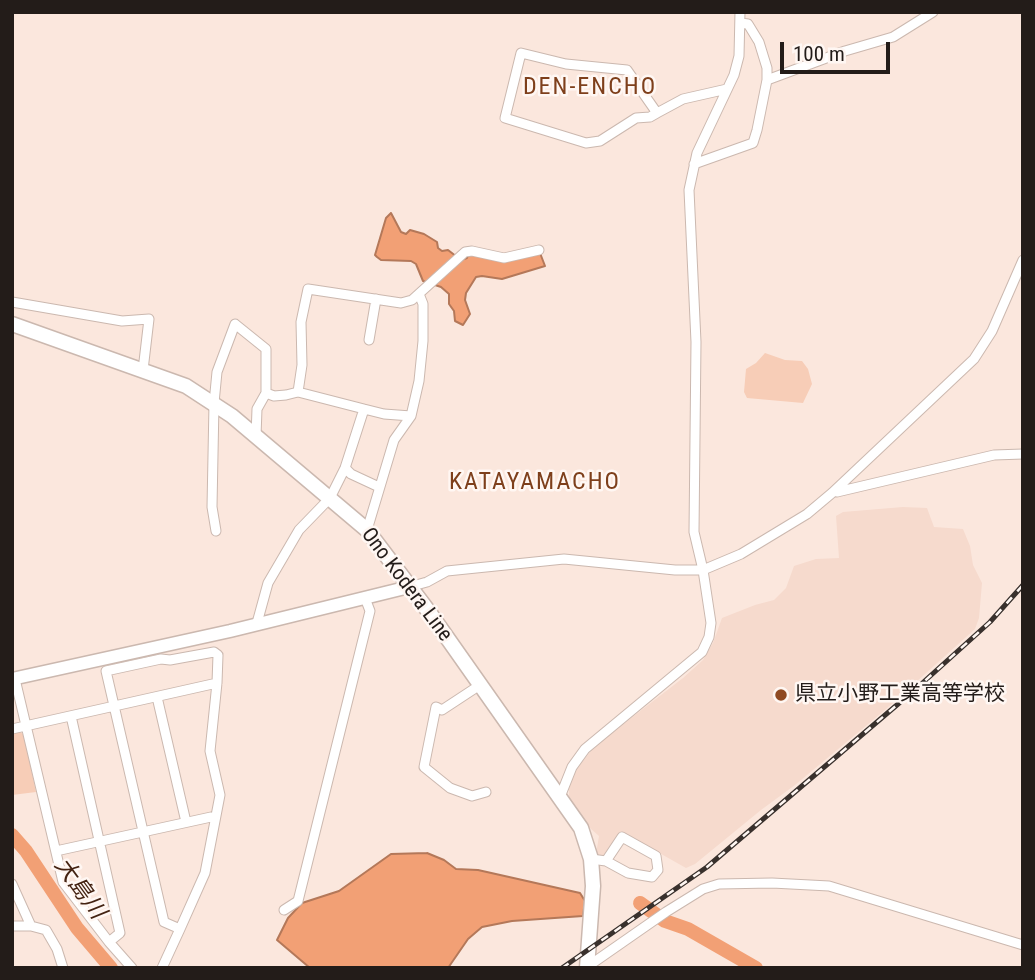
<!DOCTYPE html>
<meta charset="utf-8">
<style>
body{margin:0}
#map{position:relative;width:1035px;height:980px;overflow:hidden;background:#fbe7dd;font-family:"Roboto Condensed",sans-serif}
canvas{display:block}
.frame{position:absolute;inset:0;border:14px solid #231c19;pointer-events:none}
.scale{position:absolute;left:780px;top:42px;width:110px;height:32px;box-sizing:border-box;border:4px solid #231c19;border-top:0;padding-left:9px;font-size:21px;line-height:24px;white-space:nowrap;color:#231c19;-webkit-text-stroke:5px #fff7f3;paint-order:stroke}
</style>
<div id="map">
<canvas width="1035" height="980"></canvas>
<div class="frame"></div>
<div class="scale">100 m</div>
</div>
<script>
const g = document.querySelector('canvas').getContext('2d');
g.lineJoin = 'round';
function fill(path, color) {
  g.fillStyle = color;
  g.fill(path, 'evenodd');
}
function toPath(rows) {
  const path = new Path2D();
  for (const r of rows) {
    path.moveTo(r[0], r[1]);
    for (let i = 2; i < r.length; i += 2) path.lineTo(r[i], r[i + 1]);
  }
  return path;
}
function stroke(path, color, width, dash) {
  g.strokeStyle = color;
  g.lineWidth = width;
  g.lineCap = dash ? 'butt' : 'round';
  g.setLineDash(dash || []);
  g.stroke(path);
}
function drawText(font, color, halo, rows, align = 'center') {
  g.font = font + ' "Roboto Condensed","Noto Sans JP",sans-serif';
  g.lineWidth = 5;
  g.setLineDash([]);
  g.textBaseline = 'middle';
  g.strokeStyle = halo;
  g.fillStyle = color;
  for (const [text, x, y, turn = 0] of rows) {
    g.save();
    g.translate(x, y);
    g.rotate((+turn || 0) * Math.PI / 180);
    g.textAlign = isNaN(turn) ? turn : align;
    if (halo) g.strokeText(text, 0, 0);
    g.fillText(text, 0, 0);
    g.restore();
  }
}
fill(toPath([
 [903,507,927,508,934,527,963,529,970,546,973,565,982,583,979,618,975,629,885,710,795,785,761,810,695,864,686,868,624,833,619,836,606,856,599,857,596,854,599,836,582,821,569,799,569,788,574,772,595,746,683,678,703,660,713,643,722,618,755,605,774,600,786,588,794,566,816,559,839,558,836,516,843,512]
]), '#f6dacd');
fill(toPath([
 [765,353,785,360,802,361,808,369,812,384,803,403,747,398,744,392,746,369,756,363],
 [19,731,24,735,36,792,12,795,12,733]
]), '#f7cdb7');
const water = toPath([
 [391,213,401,232,406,234,410,230,424,234,437,242,438,248,442,251,448,250,461,260,467,258,469,253,507,261,540,253,545,266,502,279,482,276,476,277,466,293,465,300,470,314,463,325,455,321,454,311,449,304,449,294,441,287,423,281,416,264,411,261,381,260,377,257,375,255,386,218,391,213],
 [427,853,444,860,456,869,478,870,580,893,585,901,583,916,512,921,482,927,468,939,448,968,310,968,277,940,288,918,302,903,339,891,391,854,427,853]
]);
fill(water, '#f2a075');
stroke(water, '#b47859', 2);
stroke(toPath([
 [12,835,26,851,77,928,111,968],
 [640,903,665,921,688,929,756,968]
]), '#f2a075', 14);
const street = toPath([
 [767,80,845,51,893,37,933,12],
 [657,113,627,70,566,64,521,53,505,118,586,143,600,141,636,118,650,117,657,113,683,99,727,89],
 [694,164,753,143,757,130,767,80,767,68,759,42,748,24,741,23],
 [12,302,122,321,149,319,143,370],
 [369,340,376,299],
 [298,392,302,365,301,322,308,289,401,303,412,300,465,252,472,251,504,258,539,250],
 [364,409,384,414,411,416],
 [256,436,257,409,266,393,274,396,286,395,298,392,364,409,345,468,330,498,299,530,268,583,257,623],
 [345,468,351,474,379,487],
 [837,492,994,455,1023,454],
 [367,530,394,440,411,416,419,381,423,341,423,304,419,294],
 [216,531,212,507,214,403,217,372,235,324,266,349,266,393],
 [409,587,427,582,447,571,564,559,675,570,703,570,741,554,807,514,832,493,974,359,992,331,1023,260],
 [15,679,63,882,109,942,132,968],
 [480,685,442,710,436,707,424,767,450,788,472,796,486,792],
 [157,697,186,822],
 [71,716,120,933,109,942],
 [12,729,217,683],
 [560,797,572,767,585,749,702,652,709,637,711,623,703,570,694,532,696,342,689,190,697,153,734,75,739,56,740,12],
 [56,851,211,817,215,818],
 [591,859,606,861,628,873,652,877,658,870,656,856,622,837,606,861],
 [12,884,31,926],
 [284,910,298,901,370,611,365,598],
 [12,926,31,926,46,930,57,949,63,968],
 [587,967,666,912,703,889,719,884,772,883,829,886,1023,945],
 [162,968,180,929,205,873,220,795,210,751,217,683,218,655,214,652,170,660,161,659,106,671,164,922,180,929]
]);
const secondary = toPath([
 [12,679,230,631,409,587]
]);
const primary = toPath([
 [12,324,186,386,232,416,367,530,429,612,581,828,591,859,593,886,587,968]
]);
stroke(street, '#cbb8af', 11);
stroke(secondary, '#cbb8af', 15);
stroke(primary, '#cbb8af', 17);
stroke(street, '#fff', 9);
stroke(secondary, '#fff', 12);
stroke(primary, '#fff', 14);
const rail = toPath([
 [562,968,707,867,918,687,990,622,1023,585]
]);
stroke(rail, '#39312d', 5);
stroke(rail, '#fff7f3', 2.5, [8]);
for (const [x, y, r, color] of [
 [781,695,7,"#904a22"]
]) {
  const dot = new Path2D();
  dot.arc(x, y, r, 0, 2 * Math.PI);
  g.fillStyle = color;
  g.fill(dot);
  stroke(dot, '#fff7f3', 2.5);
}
drawText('21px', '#231c19', '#fff7f3', [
 ["Ono Kodera Line",406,585,53]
]);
drawText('21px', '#231c19', '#fff7f3', [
 ["県立小野工業高等学校",795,695]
], 'left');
drawText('italic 23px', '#442312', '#fff7f3', [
 ["大島川",79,889,54]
]);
g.letterSpacing = '2px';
drawText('24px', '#7e3f1b', '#fff7f3', [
 ["DEN-ENCHO",590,88],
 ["KATAYAMACHO",535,483]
]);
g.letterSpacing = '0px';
</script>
